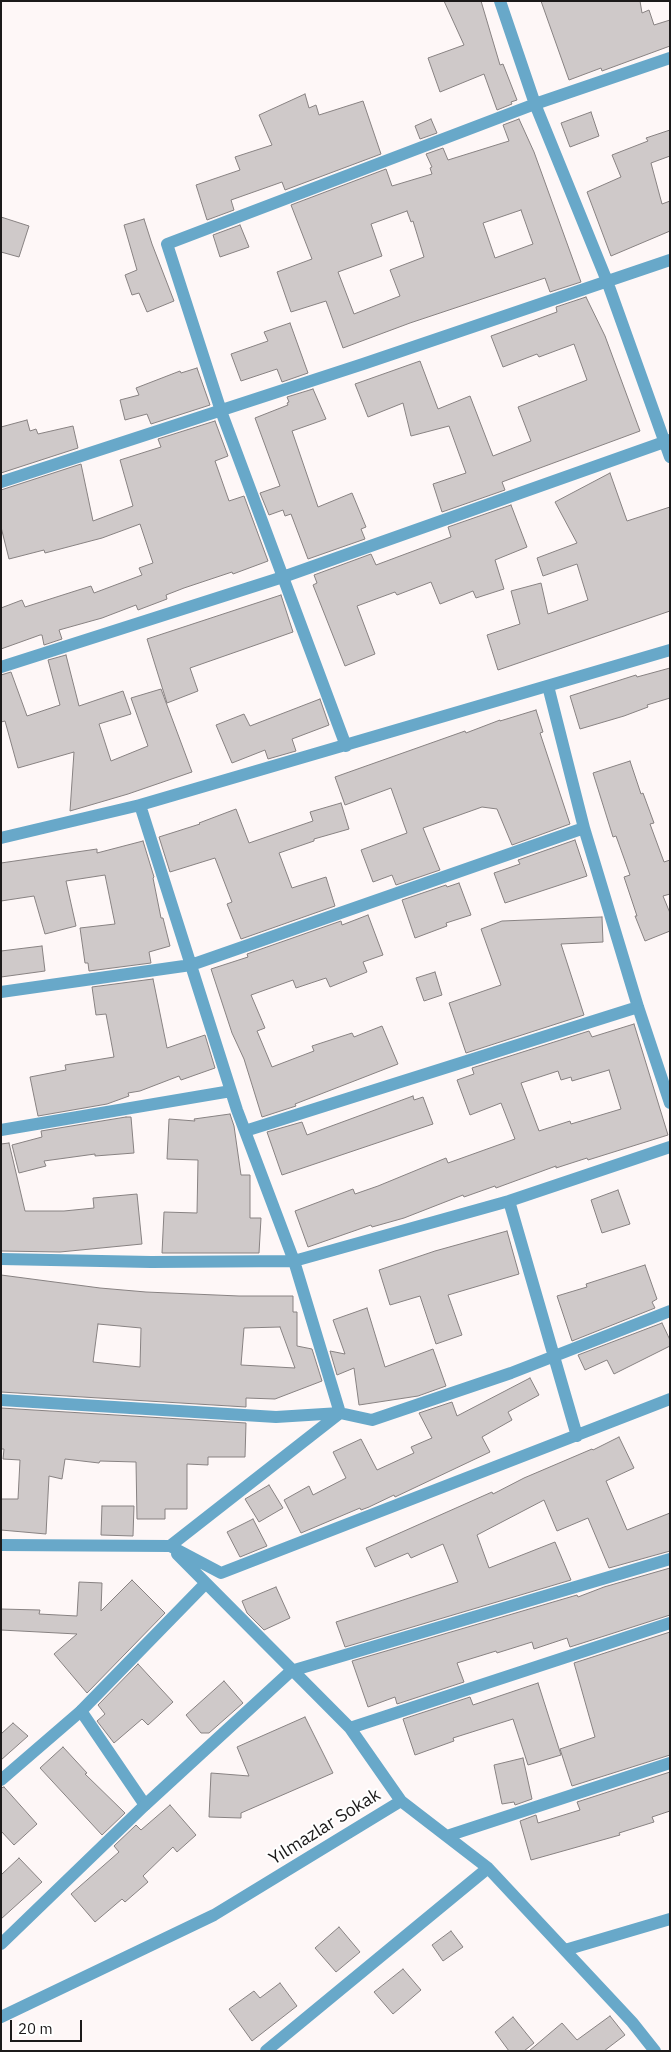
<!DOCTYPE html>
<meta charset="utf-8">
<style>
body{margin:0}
#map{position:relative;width:671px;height:2052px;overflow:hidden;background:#fef7f7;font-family:"IBM Plex Sans",sans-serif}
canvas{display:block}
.frame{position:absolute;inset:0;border:2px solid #1c1a1a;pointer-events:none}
.scale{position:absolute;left:10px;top:2020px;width:72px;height:22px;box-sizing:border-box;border:2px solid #1c1a1a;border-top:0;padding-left:6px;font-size:15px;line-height:18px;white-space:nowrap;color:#1c1a1a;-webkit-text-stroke:4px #fff;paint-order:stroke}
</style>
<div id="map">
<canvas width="671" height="2052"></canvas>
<div class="frame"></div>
<div class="scale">20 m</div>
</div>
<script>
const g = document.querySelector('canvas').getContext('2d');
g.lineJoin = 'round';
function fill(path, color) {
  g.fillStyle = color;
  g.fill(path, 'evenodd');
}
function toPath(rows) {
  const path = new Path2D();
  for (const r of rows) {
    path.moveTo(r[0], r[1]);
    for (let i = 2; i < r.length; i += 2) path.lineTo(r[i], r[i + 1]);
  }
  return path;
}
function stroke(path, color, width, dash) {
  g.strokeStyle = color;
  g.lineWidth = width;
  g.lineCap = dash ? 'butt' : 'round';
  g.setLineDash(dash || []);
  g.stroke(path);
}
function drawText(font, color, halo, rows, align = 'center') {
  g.font = font + ' "IBM Plex Sans",sans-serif';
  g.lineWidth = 4;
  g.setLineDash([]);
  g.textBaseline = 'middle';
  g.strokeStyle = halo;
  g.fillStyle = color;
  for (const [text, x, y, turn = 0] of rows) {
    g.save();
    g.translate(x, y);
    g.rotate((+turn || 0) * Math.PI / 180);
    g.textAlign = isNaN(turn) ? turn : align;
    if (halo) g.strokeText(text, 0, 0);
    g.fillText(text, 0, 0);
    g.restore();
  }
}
const building = toPath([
 [444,1,481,1,500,65,503,64,517,100,511,102,512,104,497,110,484,74,440,92,428,58,464,45,444,1],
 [541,1,640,1,642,13,649,10,654,25,670,20,670,46,602,71,601,68,569,80,541,1],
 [305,94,309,108,316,105,319,115,363,101,381,154,285,190,282,182,231,200,234,210,207,220,196,185,240,170,235,157,272,145,259,115,305,94],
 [591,112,599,136,570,147,561,123,591,112],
 [431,119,437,133,420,139,415,126,431,119],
 [519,119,534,152,581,282,550,292,545,278,410,323,343,348,326,301,291,312,277,272,312,259,291,205,386,169,392,186,432,174,430,168,432,167,426,154,443,148,448,160,509,141,503,125,519,119],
 [521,210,533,244,495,258,483,223,521,210],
 [407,211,411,222,413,221,424,257,390,270,400,296,354,314,338,272,382,256,371,224,407,211],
 [670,130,670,156,651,163,662,204,670,201,670,231,611,256,587,192,621,177,612,155,648,141,646,138,670,130],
 [1,217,29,226,19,257,1,252,1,217],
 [144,219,152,244,174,301,147,312,139,293,132,295,125,275,137,270,124,225,144,219],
 [240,225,249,247,220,257,213,235,240,225],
 [586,297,605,336,640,431,502,482,505,490,442,512,433,484,466,473,449,426,411,436,403,403,368,417,355,384,420,361,438,409,470,396,493,456,531,441,518,407,587,380,574,344,539,357,537,354,503,367,491,336,557,312,556,307,586,297],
 [290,323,308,373,282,382,277,369,241,381,231,354,268,341,264,332,290,323],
 [197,368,210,405,151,424,147,414,125,420,120,400,139,395,136,388,180,371,181,373,197,368],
 [313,389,326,419,292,431,318,507,352,493,366,527,361,529,365,539,308,559,291,514,285,516,283,510,269,515,260,493,280,486,255,418,288,405,287,403,289,402,287,397,313,389],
 [27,420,30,431,36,429,38,434,73,426,78,448,1,473,1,427,27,420],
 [215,421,228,456,215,461,229,501,244,496,268,561,233,574,232,572,184,588,166,595,167,599,138,610,136,605,102,618,59,630,62,639,44,645,42,635,40,635,1,649,1,608,22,600,25,607,91,586,94,593,142,575,139,568,153,563,140,524,102,538,45,553,44,550,9,559,1,527,1,490,81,464,93,521,133,506,120,460,161,447,158,439,215,421],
 [610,473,627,521,670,507,670,611,498,670,487,635,520,624,511,591,541,583,548,614,588,600,577,564,543,576,537,558,577,543,555,502,610,473],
 [511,505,527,547,495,560,504,589,476,598,473,591,440,604,431,582,397,595,395,592,357,606,375,654,345,666,313,585,317,583,314,575,371,554,376,565,451,537,448,527,511,505],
 [281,595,293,632,190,668,198,691,167,703,147,639,281,595],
 [66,655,79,706,123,691,131,714,99,724,111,761,148,746,131,698,161,689,192,772,128,794,70,811,74,752,18,768,5,721,1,722,1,675,11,672,27,716,60,705,48,660,66,655],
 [670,668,670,698,647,705,648,707,624,716,580,729,570,696,636,675,637,677,670,668],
 [320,699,329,725,292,739,296,751,268,759,265,750,232,763,216,725,244,714,250,726,320,699],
 [536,710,543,732,540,733,570,824,512,845,497,809,482,807,423,828,440,870,396,885,392,875,373,882,361,850,407,833,391,788,345,805,335,777,465,731,466,733,500,720,500,721,536,710],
 [630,761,641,794,643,793,654,823,650,824,664,862,670,860,670,894,663,896,670,913,670,931,645,941,635,916,637,916,624,877,630,875,616,836,613,837,593,773,630,761],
 [341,803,349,829,314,839,314,841,279,853,292,888,326,877,335,906,241,939,227,904,232,902,215,858,170,872,159,837,200,824,199,823,236,809,249,843,313,821,310,812,341,803],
 [575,840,587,876,505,903,494,873,520,864,518,860,575,840],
 [143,841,154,877,153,878,161,918,163,918,170,946,149,952,151,963,89,971,88,963,85,963,80,928,115,924,105,875,66,881,76,926,45,934,34,896,1,901,1,863,97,849,97,853,143,841],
 [459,883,471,915,446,923,447,926,415,938,402,900,446,885,447,887,459,883],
 [368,915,383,955,363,962,367,972,330,987,326,978,296,988,293,980,251,995,265,1028,257,1031,272,1067,314,1051,312,1046,352,1033,354,1037,382,1026,398,1064,295,1104,296,1106,262,1117,244,1059,232,1033,211,969,248,957,247,954,341,921,342,925,368,915],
 [602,917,603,942,561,944,584,1015,466,1053,449,1003,501,985,481,929,502,921,602,917],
 [42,946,45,971,1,977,1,951,42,946],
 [435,972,442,995,424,1001,416,978,435,972],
 [153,979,167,1048,205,1035,215,1068,181,1080,179,1076,140,1091,128,1093,129,1096,107,1104,38,1116,30,1077,66,1070,65,1065,114,1057,106,1014,96,1015,92,987,153,979],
 [634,1024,668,1135,588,1160,587,1158,556,1168,556,1166,496,1188,495,1186,464,1197,463,1195,404,1218,372,1227,371,1225,308,1247,295,1211,353,1189,355,1194,378,1186,446,1158,448,1163,515,1139,501,1103,470,1115,457,1080,474,1074,472,1068,589,1031,592,1037,634,1024],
 [609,1070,621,1109,571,1124,570,1121,539,1131,521,1083,558,1071,561,1080,571,1077,572,1081,609,1070],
 [413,1096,414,1100,423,1097,433,1124,282,1175,267,1132,302,1122,307,1135,413,1096],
 [230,1114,234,1126,241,1175,250,1175,250,1218,261,1218,259,1253,162,1253,164,1212,197,1213,198,1160,167,1159,169,1119,195,1121,194,1119,230,1114],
 [126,1117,131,1117,134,1153,95,1156,95,1154,44,1161,46,1166,19,1173,12,1145,42,1137,41,1131,126,1117],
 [9,1143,25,1211,64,1211,94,1208,93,1198,137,1194,142,1244,60,1252,1,1251,1,1144,9,1143],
 [618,1190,630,1224,602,1233,591,1200,618,1190],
 [507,1231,519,1274,448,1295,462,1335,436,1344,420,1296,390,1305,379,1270,435,1251,507,1231],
 [645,1265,657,1299,652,1302,655,1308,572,1341,557,1296,587,1287,586,1284,645,1265],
 [1,1275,100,1288,146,1292,239,1296,293,1296,293,1312,297,1312,297,1346,312,1349,322,1381,275,1399,246,1398,246,1407,1,1392,1,1275],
 [98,1324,141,1328,140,1367,93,1362,98,1324],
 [280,1327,295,1368,241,1365,244,1328,280,1327],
 [367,1308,385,1367,433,1349,446,1386,418,1396,359,1405,354,1368,337,1375,330,1351,345,1354,333,1320,367,1308],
 [662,1323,670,1340,670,1346,614,1374,607,1360,585,1370,578,1355,662,1323],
 [530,1378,539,1395,508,1412,512,1420,482,1437,490,1452,395,1497,394,1495,369,1507,361,1510,360,1508,301,1533,284,1500,309,1486,313,1495,346,1478,333,1452,361,1439,377,1470,414,1453,411,1447,432,1438,419,1413,452,1402,457,1416,530,1378],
 [1,1408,246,1423,245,1457,208,1457,208,1465,187,1464,187,1509,165,1509,165,1519,137,1519,136,1462,100,1461,99,1463,65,1459,62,1479,49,1476,46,1534,1,1530,1,1499,18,1499,20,1460,3,1459,4,1449,1,1449,1,1408],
 [619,1437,634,1468,606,1481,627,1530,670,1513,670,1551,609,1568,588,1518,557,1531,544,1500,477,1535,489,1568,555,1542,571,1580,345,1647,336,1622,458,1582,443,1544,411,1558,408,1553,375,1567,366,1548,492,1492,493,1494,524,1478,592,1449,593,1450,619,1437],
 [269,1485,283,1508,259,1522,245,1499,269,1485],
 [102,1506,134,1506,133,1536,101,1535,102,1506],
 [253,1519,267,1546,240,1557,227,1532,253,1519],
 [670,1568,670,1615,570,1647,567,1638,534,1649,532,1642,497,1653,496,1651,457,1663,464,1682,397,1704,395,1697,368,1707,352,1661,577,1595,578,1597,604,1587,670,1568],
 [132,1580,165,1613,87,1693,54,1654,77,1634,1,1630,1,1609,40,1610,39,1614,77,1616,79,1582,102,1583,101,1611,132,1580],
 [276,1587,290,1618,264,1630,247,1613,242,1601,276,1587],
 [670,1632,670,1755,572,1786,560,1749,595,1737,574,1663,670,1632],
 [138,1664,173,1702,148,1725,142,1719,114,1743,97,1721,105,1714,98,1705,138,1664],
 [224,1681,243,1703,209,1733,201,1733,186,1715,224,1681],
 [538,1683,561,1755,528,1765,513,1719,453,1738,454,1741,415,1755,403,1719,470,1697,473,1705,538,1683],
 [305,1717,333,1773,241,1813,241,1818,209,1817,211,1773,249,1776,237,1747,305,1717],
 [13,1723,28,1736,1,1760,1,1734,13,1723],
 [63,1747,87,1773,85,1774,125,1813,102,1835,40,1768,63,1747],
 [523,1758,532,1799,515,1805,514,1802,502,1804,494,1765,523,1758],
 [670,1772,670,1811,652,1817,654,1822,619,1833,620,1835,531,1860,520,1821,536,1815,538,1823,580,1810,577,1802,670,1772],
 [4,1787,37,1824,14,1845,1,1831,1,1788,4,1787],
 [170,1805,196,1835,177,1852,173,1847,143,1876,148,1882,125,1902,122,1899,95,1922,71,1894,119,1852,114,1846,136,1825,141,1830,170,1805],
 [19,1858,42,1882,1,1919,1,1875,19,1858],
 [339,1927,360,1952,336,1972,315,1948,339,1927],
 [451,1931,463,1947,443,1961,432,1945,451,1931],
 [403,1969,421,1990,393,2014,374,1992,403,1969],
 [280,1983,297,2006,252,2041,229,2009,254,1991,260,1998,280,1983],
 [610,2016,625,2035,604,2051,529,2051,562,2023,577,2040,610,2016],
 [513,2017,534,2043,524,2051,509,2051,495,2032,513,2017]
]);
fill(building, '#cfc9c9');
stroke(building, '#888282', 1);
stroke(toPath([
 [81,1711,145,1805]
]), '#68a8c9', 12);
stroke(toPath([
 [500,1,535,104,607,281,670,457],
 [1,482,363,364,670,260],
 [1,667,283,577,670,440],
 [548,686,584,828],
 [346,746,221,411,167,244,535,104,670,58],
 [140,805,237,1110,294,1261,340,1413,170,1546],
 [1,838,140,805,670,650],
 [1,992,191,965,584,828,638,1007,670,1103],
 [1,1130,231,1091],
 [245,1131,638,1007],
 [509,1201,577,1436],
 [1,1259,151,1262,294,1261,509,1201,670,1147],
 [1,1400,276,1417,340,1413,372,1420,511,1373,670,1311],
 [1,1545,170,1546,221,1573,670,1399],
 [177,1554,350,1728,401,1801],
 [350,1728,670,1623],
 [1,1780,81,1711,205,1584],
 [447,1836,670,1763],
 [1,1944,145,1805,291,1671,670,1559],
 [565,1950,670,1919],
 [1,2017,214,1915,401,1801,488,1868,632,2022,655,2051],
 [266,2051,488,1868]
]), '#68a8c9', 12);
drawText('18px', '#1c1a1a', '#fff', [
 ["Yılmazlar Sokak",325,1827,-32]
]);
</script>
